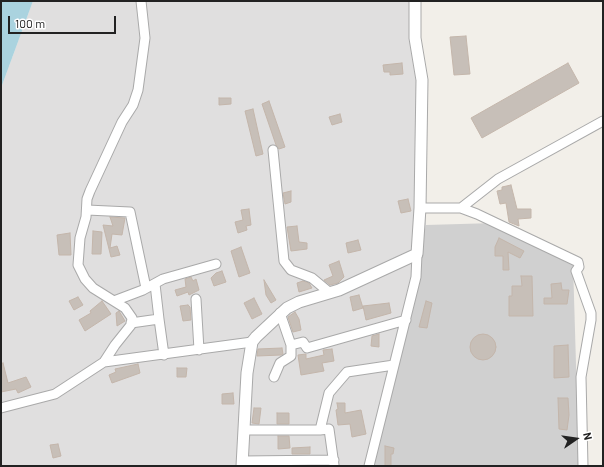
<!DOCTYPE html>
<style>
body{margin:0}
#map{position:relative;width:604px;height:467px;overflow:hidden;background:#f2efe9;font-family:Barlow,sans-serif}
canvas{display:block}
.frame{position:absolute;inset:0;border:2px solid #222;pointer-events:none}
.north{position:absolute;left:556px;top:419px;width:40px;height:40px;-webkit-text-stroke:3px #fff;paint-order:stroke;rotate:77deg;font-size:11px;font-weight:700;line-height:16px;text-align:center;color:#222}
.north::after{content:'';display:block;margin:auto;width:14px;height:18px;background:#222;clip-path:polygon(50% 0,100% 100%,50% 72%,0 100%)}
.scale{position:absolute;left:8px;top:16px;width:108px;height:18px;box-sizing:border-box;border:2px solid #222;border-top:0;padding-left:5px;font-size:12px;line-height:14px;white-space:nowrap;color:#222;-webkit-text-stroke:3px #fff;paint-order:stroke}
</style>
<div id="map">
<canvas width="604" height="467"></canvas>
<div class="frame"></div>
<div class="north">N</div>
<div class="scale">100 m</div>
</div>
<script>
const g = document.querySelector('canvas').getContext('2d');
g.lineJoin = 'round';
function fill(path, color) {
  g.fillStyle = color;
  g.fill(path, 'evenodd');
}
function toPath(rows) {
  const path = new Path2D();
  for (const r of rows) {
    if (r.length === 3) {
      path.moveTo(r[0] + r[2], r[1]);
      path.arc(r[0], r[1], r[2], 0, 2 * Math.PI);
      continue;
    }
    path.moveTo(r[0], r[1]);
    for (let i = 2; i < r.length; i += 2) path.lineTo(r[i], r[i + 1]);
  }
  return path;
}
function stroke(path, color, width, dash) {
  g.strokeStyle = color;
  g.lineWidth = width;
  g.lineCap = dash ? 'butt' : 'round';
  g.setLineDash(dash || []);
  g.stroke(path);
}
fill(toPath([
 [33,1,420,1,418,24,426,225,579,466,1,466,1,88]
]), '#e0dfdf');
fill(toPath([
 [495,223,573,263,579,466,371,466,426,225]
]), '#d0d0d0');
fill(toPath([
 [1,1,33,1,1,88]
]), '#aad3df');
const building = toPath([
 [466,36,470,74,454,75,450,37,466,36],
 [402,63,403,74,390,75,390,72,384,72,383,65,402,63],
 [568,63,579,83,482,138,471,118,568,63],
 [219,98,231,98,231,104,219,105,219,98],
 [269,101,285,147,279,149,276,145,262,104,269,101],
 [253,109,263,154,256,156,245,111,253,109],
 [340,114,342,122,332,125,329,117,340,114],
 [511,185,517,209,531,209,531,218,518,219,519,226,509,222,506,203,500,204,497,191,502,190,502,187,511,185],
 [291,191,291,202,285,204,283,193,291,191],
 [408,199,411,211,401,213,398,201,408,199],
 [249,209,251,225,246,226,247,230,238,233,235,222,243,220,241,210,249,209],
 [110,217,125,218,122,235,112,234,110,248,117,246,120,255,111,257,103,225,113,226,110,217],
 [297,226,299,242,307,243,307,249,291,251,287,227,297,226],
 [93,231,102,232,101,254,92,254,93,231],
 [70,233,71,255,59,255,57,235,70,233],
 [499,238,524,251,520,258,508,252,509,270,503,270,503,256,495,256,495,247,499,238],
 [358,240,361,250,348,253,346,243,358,240],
 [241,247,250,273,239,277,231,251,241,247],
 [339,261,344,277,338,283,330,285,324,280,333,276,329,265,339,261],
 [222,271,226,282,214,286,211,278,216,273,222,271],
 [521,276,532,276,533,316,509,316,509,296,512,296,512,286,522,286,521,276],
 [191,277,193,281,196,279,199,290,189,295,188,292,177,296,175,290,186,287,185,279,191,277],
 [264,280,276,300,271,303,266,295,264,280],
 [303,281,309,283,312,288,299,292,297,283,303,281],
 [561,283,562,290,569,290,567,304,544,304,544,298,552,298,551,284,561,283],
 [359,295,363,308,353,311,350,297,359,295],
 [78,297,83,305,74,310,69,301,78,297],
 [254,298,262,314,252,319,244,303,254,298],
 [102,301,111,314,85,331,79,320,91,313,90,311,102,301],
 [426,301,432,303,427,328,419,327,426,301],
 [389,303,391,313,366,320,363,306,389,303],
 [188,305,190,307,191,320,183,321,180,306,188,305],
 [119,311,125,321,117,326,116,313,119,311],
 [295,312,299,319,301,330,293,332,288,317,295,312],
 [379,334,379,347,371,346,372,336,379,334],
 [483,347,13],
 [568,345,569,377,554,378,554,346,568,345],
 [282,348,283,354,281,355,257,356,258,349,282,348],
 [332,349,334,361,322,363,324,371,301,375,298,355,306,354,306,359,324,355,323,350,332,349],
 [3,363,8,383,26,377,31,387,18,393,16,389,1,392,1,364,3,363],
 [138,364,140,373,112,383,109,375,116,372,115,369,138,364],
 [177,368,187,368,186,377,177,377,177,368],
 [233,393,234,404,222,404,222,394,233,393],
 [558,398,568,398,569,415,567,430,559,429,558,398],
 [337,403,345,403,345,413,361,410,366,434,352,437,350,424,338,425,336,410,338,409,337,403],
 [254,408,261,408,259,424,252,423,254,408],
 [277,413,289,413,289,424,277,424,277,413],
 [278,436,289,436,290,448,278,449,278,436],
 [58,444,61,456,53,458,50,445,58,444],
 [385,446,394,448,393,454,391,454,391,466,385,466,385,446],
 [310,447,310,454,292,454,292,448,310,447]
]);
fill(building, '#c7bfb8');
stroke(building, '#c4b6ab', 1);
const minor = toPath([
 [273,150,284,261,291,270,312,278,330,293],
 [420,208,461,208,498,179,603,121],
 [461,208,477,214,578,262,579,267,576,271,591,313,591,320,581,377,583,466],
 [87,210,130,212,146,288],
 [196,299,199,350],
 [114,301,143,290,163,279,216,264],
 [159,319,164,355],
 [131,323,159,319,155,284],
 [291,345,303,342,307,348,406,320],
 [104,362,115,345,131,325,132,318,125,308,93,288,85,279,78,265,80,238,86,217,87,199,90,191,122,122,133,105,138,90,145,38,141,1],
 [274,377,280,363,291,356,291,345,280,313],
 [1,408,55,394,104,362,252,342],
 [244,430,320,430,329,393,347,372,394,365],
 [320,430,329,429,334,465],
 [243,461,334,460],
 [369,466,416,277,417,254]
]);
const tertiary = toPath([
 [242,466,247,373,252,342,256,337,287,308,299,302,339,290,417,254,420,208,422,80,415,38,415,1]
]);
stroke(minor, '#a9a9a9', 11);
stroke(tertiary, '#a9a9a9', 13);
stroke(minor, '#fff', 9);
stroke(tertiary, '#fff', 11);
</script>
